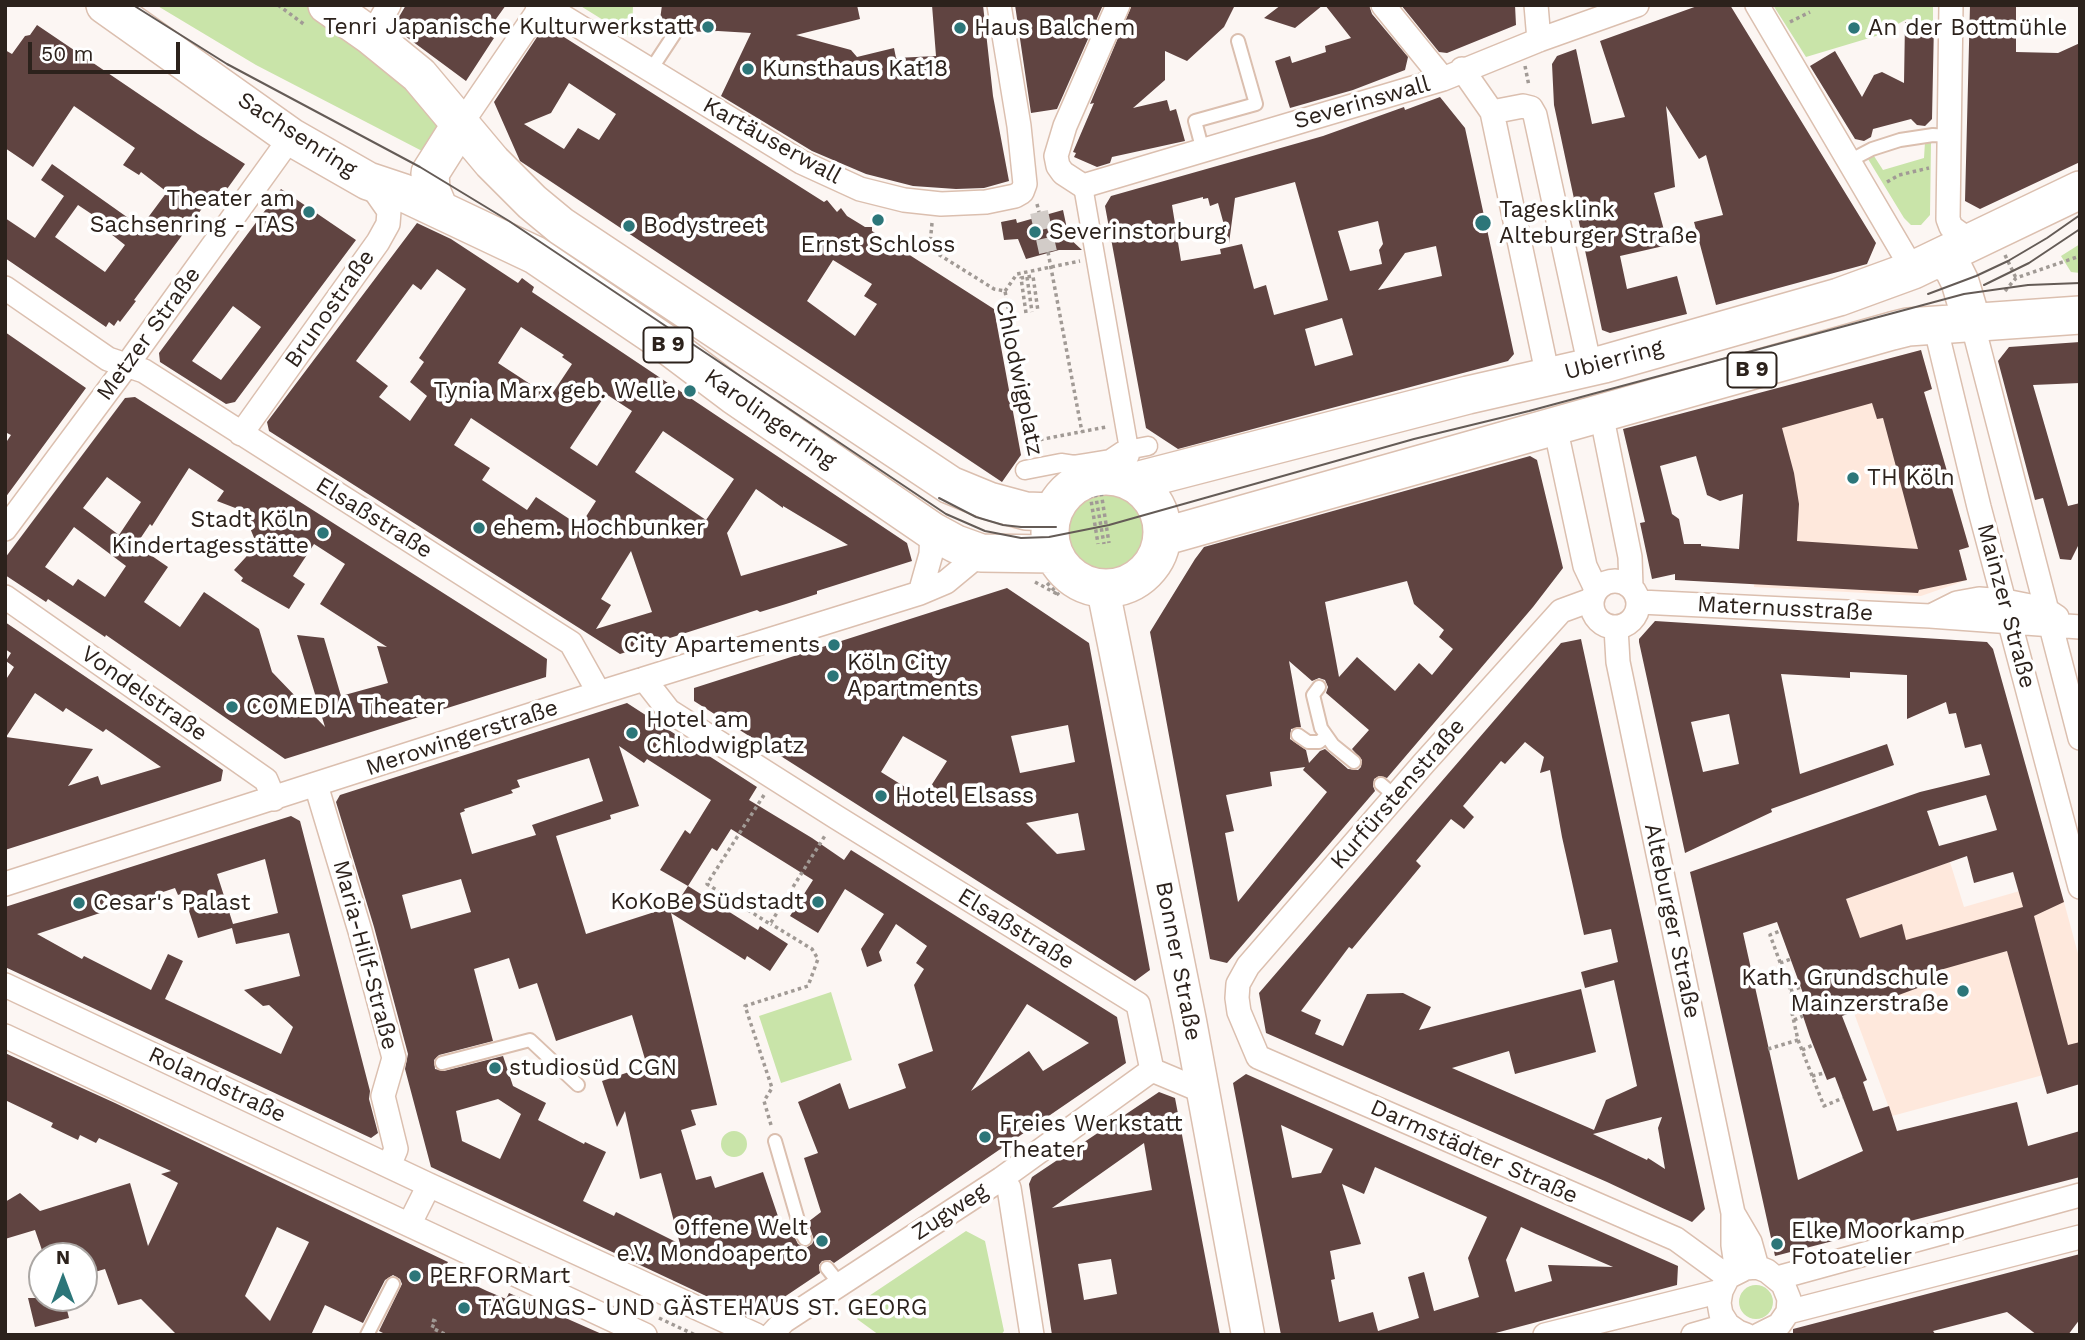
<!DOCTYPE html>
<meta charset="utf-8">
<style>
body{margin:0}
#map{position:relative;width:2085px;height:1340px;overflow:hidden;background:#fcf6f3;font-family:"Work Sans",sans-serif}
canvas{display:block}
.frame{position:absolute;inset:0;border:7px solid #2c221c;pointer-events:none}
.north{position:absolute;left:28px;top:1242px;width:70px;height:70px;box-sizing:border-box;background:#fff;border:2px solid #aba7a4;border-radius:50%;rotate:0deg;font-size:19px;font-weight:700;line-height:28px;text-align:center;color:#2c221c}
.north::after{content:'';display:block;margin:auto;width:24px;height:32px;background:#2c7679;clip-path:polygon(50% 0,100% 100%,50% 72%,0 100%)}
.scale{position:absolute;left:28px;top:42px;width:152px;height:32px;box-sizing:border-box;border:4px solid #2c221c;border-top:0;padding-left:9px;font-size:21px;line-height:24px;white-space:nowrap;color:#2c221c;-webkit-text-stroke:5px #fff;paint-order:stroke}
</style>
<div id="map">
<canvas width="2085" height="1340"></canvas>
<div class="frame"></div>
<div class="north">N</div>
<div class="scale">50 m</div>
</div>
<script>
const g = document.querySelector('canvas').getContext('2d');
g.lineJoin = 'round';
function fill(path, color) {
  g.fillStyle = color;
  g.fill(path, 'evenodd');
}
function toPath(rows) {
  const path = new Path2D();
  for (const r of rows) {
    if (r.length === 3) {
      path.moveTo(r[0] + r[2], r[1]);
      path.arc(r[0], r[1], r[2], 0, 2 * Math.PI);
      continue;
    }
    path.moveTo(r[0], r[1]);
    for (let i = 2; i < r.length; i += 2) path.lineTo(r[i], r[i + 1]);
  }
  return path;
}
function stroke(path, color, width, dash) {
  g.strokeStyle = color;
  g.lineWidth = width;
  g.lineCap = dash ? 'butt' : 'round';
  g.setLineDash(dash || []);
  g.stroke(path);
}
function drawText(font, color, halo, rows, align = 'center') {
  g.font = font + ' "Work Sans",sans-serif';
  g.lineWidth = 7;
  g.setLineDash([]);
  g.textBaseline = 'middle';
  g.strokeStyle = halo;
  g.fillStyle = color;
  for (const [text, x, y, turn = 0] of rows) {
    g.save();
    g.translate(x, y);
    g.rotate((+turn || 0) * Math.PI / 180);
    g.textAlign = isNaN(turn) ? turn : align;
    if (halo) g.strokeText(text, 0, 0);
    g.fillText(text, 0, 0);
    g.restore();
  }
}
fill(toPath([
 [1921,350,1932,389,1924,392,1969,547,1959,550,1967,580,1921,596,1754,587,1757,538,1736,400],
 [1950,862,1964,907,2058,880,2080,961,2080,1065,1892,1116,1816,910]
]), '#fee8dc');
fill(toPath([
 [156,5,309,5,446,114,424,152,256,65],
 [579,5,633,5,632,38],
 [1773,5,1933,5,1933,22,1907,19,1876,36,1806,57],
 [1925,142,1931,142,1930,215,1921,225,1911,225,1904,218,1868,159,1874,156,1883,170,1924,158],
 [2080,244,2080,273,2071,272,2061,256],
 [1105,532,44],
 [831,992,852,1060,781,1083,759,1016],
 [734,1144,13],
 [966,1231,985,1241,1004,1331,1001,1335,879,1335,857,1319,863,1300],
 [1756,1302,17]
]), '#c9e4a9');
fill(toPath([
 [406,5,506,5,486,33,494,38,466,81,393,27],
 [662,5,857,5,860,19,796,35,851,50,857,57,894,48,896,58,936,56,932,5,983,5,993,96,1009,181,984,188,956,189,913,186,866,174,812,151,721,96,751,33,718,31,689,32,678,21,673,23,668,28,659,27],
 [1015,5,1103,5,1057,109,1031,113],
 [1132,5,1235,5,1224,27,1187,61,1165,51,1165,80,1133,108,1167,100,1170,111,1176,109,1185,141,1112,157,1110,163,1097,167,1074,157,1076,153,1073,152,1094,103,1090,104],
 [1281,5,1323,5,1295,28,1264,18],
 [1325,5,1369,5,1372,14,1408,57,1405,70,1353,90,1290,108,1275,61,1290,56,1292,63,1326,52,1325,46,1351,38],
 [1401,5,1515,5,1516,25,1447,53,1439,52],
 [1700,5,1730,5,1876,243,1867,264,1716,305,1694,222,1723,215,1706,155,1699,159,1666,106,1675,187,1654,193,1668,245,1620,256,1627,289,1677,276,1687,314,1610,333,1602,330,1554,105,1552,64,1557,56,1576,49,1592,124,1625,117,1600,41],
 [1970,5,2016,5,2016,52,2058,53,2080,43,2080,162,1980,209,1965,201],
 [1905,22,1934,23,1932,119,1925,126,1917,125,1911,119,1873,129,1871,137,1864,141,1855,139,1810,66,1835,51,1862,97,1874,75,1882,72,1904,83],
 [37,25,198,134,245,164,222,196,215,191,134,300,136,301,120,322,118,320,114,326,109,322,106,327,5,258,5,218,35,238,64,196,41,180,52,164,141,227,167,192,141,172,139,175,123,165,135,148,74,106,33,167,5,148,5,50,12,54,25,36,30,35],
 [78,205,114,229,111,234,125,245,105,272,55,237],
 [545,25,824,202,827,200,837,212,841,208,847,216,865,227,872,227,872,231,994,309,1021,455,1002,482,520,161,494,102],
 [569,83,616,114,599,140,578,128,564,149,524,124,551,113],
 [833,260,872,284,864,296,877,304,855,336,807,301],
 [1440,97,1465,128,1514,354,1508,361,1178,449,1146,428,1105,206,1111,196,1323,136,1404,107,1405,110],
 [1295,182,1328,300,1274,315,1266,285,1254,289,1242,244,1220,249,1221,254,1181,261,1172,205,1203,197,1203,199,1208,198,1210,206,1218,203,1229,243,1235,198],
 [1378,221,1383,244,1379,250,1382,264,1350,271,1338,231],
 [1436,246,1442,276,1378,290,1405,253],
 [1342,318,1353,355,1315,366,1305,329],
 [281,189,356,240,235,402,226,404,160,362,159,353],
 [233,306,261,327,221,380,192,361],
 [1063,210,1069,238,1082,250,1059,250,1026,259,1018,239,1004,240,1001,222,1016,219,1017,223],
 [417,223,451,239,518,283,522,278,534,287,532,292,907,543,912,561,817,591,817,594,786,604,760,612,757,610,620,654,269,431,267,422],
 [437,269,466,289,419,358,424,362,410,382,427,396,410,421,379,397,388,386,356,361,413,284,421,290],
 [521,327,564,355,562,357,572,364,550,397,498,363],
 [606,394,632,411,597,466,570,448],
 [471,418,596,501,580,526,536,497,527,510,482,480,490,468,454,445],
 [663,431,734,479,706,520,635,472],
 [756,489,783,508,783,506,848,545,741,576,727,533],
 [631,551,652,612,596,629,611,605,601,599],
 [5,332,86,388,5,498,5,444,11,435,5,432],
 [2080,342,2080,383,2033,385,2068,506,2080,503,2080,542,2071,560,2060,559,2043,498,2035,500,1998,361,2009,347],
 [1921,350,1932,389,1924,392,1969,547,1959,550,1967,580,1919,590,1918,593,1675,580,1675,574,1652,579,1640,523,1645,522,1623,429],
 [1872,403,1877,419,1883,418,1918,549,1797,541,1799,504,1794,473,1782,428],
 [1696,456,1707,495,1720,501,1743,494,1739,549,1701,546,1701,544,1684,544,1679,519,1672,514,1660,466],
 [135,397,547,659,546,677,285,759,106,635,105,637,48,599,46,602,5,575,5,558,125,398],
 [189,468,224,491,217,501,251,514,250,528,257,545,234,570,243,578,241,581,268,597,289,609,305,584,293,576,314,544,345,564,320,604,387,647,377,646,388,683,341,696,324,638,297,635,325,727,272,672,259,629,204,592,180,627,144,602,168,567,136,545,150,524,152,526],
 [107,477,141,502,119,535,83,508],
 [74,527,126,566,105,597,78,579,73,586,45,567],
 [1530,456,1537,460,1563,568,1533,607,1387,778,1379,776,1374,779,1373,786,1375,791,1227,963,1210,959,1150,632,1195,559,1204,547],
 [1407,581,1414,604,1444,630,1439,637,1453,649,1432,675,1419,663,1395,691,1357,657,1339,677,1325,602],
 [1289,661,1312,681,1319,678,1325,680,1328,687,1326,693,1369,730,1352,749,1362,760,1361,767,1358,770,1348,769,1325,749,1320,751,1309,763,1306,750,1290,739,1291,729,1301,727],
 [1305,767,1303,770,1327,792,1238,902,1225,833,1234,831,1226,795,1272,786,1270,772],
 [1007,588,1089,643,1150,970,1135,981,694,701,694,688],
 [1068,725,1075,762,1020,773,1011,736],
 [903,736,947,761,929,789,918,795,881,772],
 [1078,813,1085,850,1057,854,1026,823],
 [1655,621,1987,642,1993,649,2064,902,2034,916,2068,1045,2080,1042,2080,1084,2047,1094,2007,951,1919,976,1923,986,1842,1016,1867,1080,1863,1082,1873,1111,1889,1106,1897,1131,2017,1102,2028,1146,2080,1131,2080,1177,1775,1256,1690,872,1920,792,1990,775,1981,744,1965,748,1956,713,1949,714,1946,702,1907,719,1907,675,1850,672,1850,678,1781,674,1800,774,1887,744,1894,765,1771,809,1772,812,1685,853,1639,642,1639,639],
 [1729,714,1739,764,1703,772,1691,722],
 [1986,795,1997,830,1939,846,1927,811],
 [1967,856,1974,883,2013,872,2023,907,1906,940,1902,924,1860,938,1846,899],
 [1777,922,1808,1007,1801,1010,1810,1037,1827,1080,1835,1077,1863,1151,1798,1180,1743,933],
 [5,622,223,770,221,781,5,850,5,681,14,667,6,661,11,653,5,649],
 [35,693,63,712,66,708,103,732,106,729,161,767,101,785,98,776,68,786,93,749,6,737],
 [1581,639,1705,1209,1692,1222,1607,1182,1266,1033,1259,993,1561,643],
 [1525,742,1544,757,1540,773,1550,770,1562,837,1584,935,1611,929,1618,962,1581,972,1585,988,1614,980,1637,1086,1606,1100,1594,1130,1452,1068,1509,1051,1515,1074,1596,1052,1581,989,1419,1030,1431,1007,1403,993,1367,994,1343,1046,1315,1034,1321,1020,1301,1011,1349,947,1352,949,1421,866,1416,861,1451,819,1464,829,1474,817,1463,806,1501,761,1505,764],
 [1662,1117,1658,1128,1665,1169,1648,1158,1647,1160,1593,1134],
 [627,703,757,787,749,800,812,838,844,860,851,850,1117,1017,1126,1063,834,1263,830,1260,822,1261,819,1265,820,1273,753,1318,431,1167,405,1069,408,1054,374,927,336,802,340,795],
 [619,746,644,763,647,759,711,800,690,834,685,830,660,870,688,886,671,912,670,907,586,934,556,836,611,819,610,815,639,806],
 [589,758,603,801,532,825,536,835,472,854,460,813,465,811,464,809,513,793,511,790,520,787,517,780],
 [731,829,813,880,790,916,818,933,845,889,884,914,861,949,867,967,882,961,879,952,896,924,927,946,916,963,924,969,914,985,933,1051,898,1064,906,1088,849,1109,840,1083,798,1102,818,1153,804,1158,821,1212,808,1222,814,1240,812,1244,806,1248,798,1244,792,1232,785,1237,763,1172,715,1188,711,1176,696,1180,681,1130,696,1125,691,1110,717,1105,671,913,745,960,747,956,770,971,788,944,760,926,758,930,688,886,712,848,717,851],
 [461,879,471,912,411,929,402,895],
 [509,958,519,989,537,983,556,1041,632,1015,647,1066,602,1081,617,1127,625,1111,640,1179,661,1173,680,1244,616,1212,614,1216,583,1201,606,1152,585,1142,584,1144,538,1120,546,1103,513,1086,503,1056,444,1071,435,1069,434,1060,439,1055,493,1041,474,969],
 [1027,1004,1089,1043,1043,1071,1029,1051,971,1091],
 [498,1099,521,1114,500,1159,462,1141,456,1111],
 [291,816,300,821,370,1091,369,1099,378,1133,371,1138,5,967,5,907],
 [265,859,278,913,233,924,217,874],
 [175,888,178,895,183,893,198,938,232,928,236,944,289,933,300,976,244,990,263,1006,269,1005,293,1027,281,1054,165,999,183,961,168,954,151,990,84,956,82,959,37,934],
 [5,1053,115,1103,448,1262,443,1270,487,1291,506,1299,509,1293,604,1335,387,1335,379,1331,402,1284,400,1279,393,1275,385,1280,363,1323,325,1305,311,1335,177,1335,141,1299,118,1305,105,1269,88,1274,84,1256,44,1256,35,1230,5,1239,5,1202,20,1193,40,1211,130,1183,148,1246,178,1183,161,1174,171,1171,99,1138,96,1143,80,1135,78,1140,51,1127,53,1123,5,1100],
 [277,1227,309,1242,270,1321,245,1296],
 [1246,1074,1678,1266,1677,1285,1488,1335,1281,1335,1233,1083],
 [1281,1125,1333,1149,1321,1173,1292,1178],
 [1375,1167,1487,1217,1468,1258,1479,1297,1434,1311,1424,1272,1408,1277,1419,1318,1378,1331,1373,1312,1339,1322,1331,1280,1335,1279,1330,1251,1361,1244,1342,1184,1364,1194],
 [1521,1227,1536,1234,1613,1267,1548,1265,1552,1281,1515,1292,1506,1260],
 [1159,1092,1175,1098,1220,1335,1052,1335,1029,1184,1032,1177],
 [1144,1143,1152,1190,1052,1208],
 [1111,1259,1117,1294,1084,1300,1078,1264],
 [2080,1254,2080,1319,2068,1335,2037,1335,2007,1312,1933,1331,1936,1335,1793,1335,1793,1329],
 [28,1298,64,1298,69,1318,35,1327]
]), '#604441');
stroke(toPath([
 [1039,212,1048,252]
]), '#d2ccc8', 18, [18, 9]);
const service = toPath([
 [650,71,677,30],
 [1203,151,1195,121,1256,104,1238,41],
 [1849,161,1872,149,1900,140,1933,135,1949,136],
 [1319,687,1313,695,1321,728,1333,745,1354,762],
 [1298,735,1308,742,1319,742,1324,738],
 [1381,784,1395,796],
 [442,1063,530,1040,578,1085],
 [775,1141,802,1234,805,1239],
 [827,1268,839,1283],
 [367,1335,393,1284]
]);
const pedestrian = toPath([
 [1083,186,1130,455,1120,478],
 [1025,470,1061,463,1074,465,1087,463,1110,459,1122,451,1148,446]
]);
const minor = toPath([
 [544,5,801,162,860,189,904,200,941,204,986,202,1015,196,1022,192,1025,184,1019,126,999,5],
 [1118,5,1065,126,1056,156,1058,166,1063,173,1083,186,1443,79,1539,40,1637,5],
 [1383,5,1443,79],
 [1536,5,1539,40],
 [1757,5,1913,270],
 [1951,5,1948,219,1951,227,1972,242],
 [371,36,389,5],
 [1462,69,1492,112,1548,377],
 [1492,112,1523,106,1531,108,1535,115,1590,367],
 [461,124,536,14,539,5],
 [5,288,108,359,144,371,571,643,599,693],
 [1972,322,2080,738],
 [1935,325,1979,507,2080,887],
 [1601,413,1630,557,1631,587],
 [1555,426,1585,566,1596,589],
 [241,434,378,242,388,224,389,211,368,181],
 [5,529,127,365,291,137],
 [1615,604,23],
 [920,593,931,554,932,531],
 [5,597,266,780,274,799],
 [1591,600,1561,611,1424,763,1248,966,1238,984,1237,998,1239,1012,1258,1057,1676,1239,1728,1277],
 [1640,602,1930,616,2080,627],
 [1933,615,1957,603,1979,599,2005,601,2025,605,2048,611,2057,617],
 [1616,628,1618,662,1733,1213,1733,1245,1737,1272],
 [644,679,669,711,836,817,1138,1004,1152,1070],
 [316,785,360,931,394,1058,383,1096,396,1149,389,1166],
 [5,884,599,693,920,593,946,582,981,553],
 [5,985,429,1185,756,1335],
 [5,1036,645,1335],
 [1001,1179,1009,1188,1032,1335],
 [1733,1213,1750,1242,1757,1267],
 [410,1223,429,1185],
 [1777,1278,2080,1195],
 [1788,1312,2080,1237],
 [771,1335,784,1321,1001,1179,1152,1070,1202,1091],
 [1545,1335,1721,1291],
 [1693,1335,1728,1325],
 [1746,1335,1738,1332,1728,1325,1721,1314,1719,1303,1721,1291,1728,1277,1746,1268,1757,1267,1767,1271,1783,1284,1789,1299,1788,1312,1779,1325,1759,1335]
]);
const secondary = toPath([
 [1103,589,1190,1021,1248,1335]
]);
const primary = toPath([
 [105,5,291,137,368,181,404,193,535,255,662,341,735,396,932,531,956,544,981,553,1053,554],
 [327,5,371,36,419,75,492,162,532,202,561,226,950,485,989,501,1026,511,1053,512],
 [439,209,431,190,430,173,461,124],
 [1936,259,1947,263,1953,268,1960,282,1972,322],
 [1106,532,56],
 [1132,482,1468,395,1604,364,1839,297,1913,270,2080,190],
 [1162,537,1892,331,1908,327,2080,315]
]);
stroke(service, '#dbbfaf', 16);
stroke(pedestrian, '#dbbfaf', 21);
stroke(minor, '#dbbfaf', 26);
stroke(secondary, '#dbbfaf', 35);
stroke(primary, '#dbbfaf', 40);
stroke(toPath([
 [278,5,305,25],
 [1790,22,1810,12],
 [1525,66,1529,86],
 [1887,182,1899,175,1929,168],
 [1037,204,1039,212],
 [932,223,930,245,938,254,994,289,1005,291,1034,449],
 [1048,252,1082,432],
 [2005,255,2016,278],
 [1027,277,1032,312],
 [1005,291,1017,274,1080,261],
 [2005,291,2016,278,2080,256],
 [1026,313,1021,278,1033,276,1038,311],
 [1033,441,1106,427],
 [1099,479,1109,543],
 [1093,480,1104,544],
 [1088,481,1098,544],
 [1035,582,1059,595],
 [1047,583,1059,595],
 [764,795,707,884,770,924,826,834],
 [1780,963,1791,959],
 [1790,991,1801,987],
 [1794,1020,1803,1016],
 [1798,1040,1824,1106,1843,1098],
 [1768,1049,1798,1040,1792,1013,1794,1000,1770,935,1780,931],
 [1802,1050,1813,1045],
 [1812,1076,1824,1073],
 [771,1125,764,1101,772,1088,745,1006,808,986,818,959,812,949,771,924],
 [659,1318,695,1335],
 [432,1320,435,1321,432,1328,447,1335]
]), '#a19a95', 3.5, [3.5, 3.5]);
stroke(service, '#fff', 12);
stroke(pedestrian, '#fff', 18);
stroke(minor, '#fff', 23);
stroke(secondary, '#fff', 32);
stroke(primary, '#fff', 37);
stroke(toPath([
 [133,5,227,64,420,167,509,221,946,514,985,531,1021,538,1049,537,1109,525,1414,439,1529,411,1964,294,2028,285,2080,283],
 [1984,285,2029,263,2080,229],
 [1928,294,1976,276,2008,261,2047,238,2080,215],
 [939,498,976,517,1003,525,1021,527,1056,527]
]), '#645b56', 2);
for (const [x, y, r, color] of [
 [708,27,7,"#2c7679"],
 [960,28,7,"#2c7679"],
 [1854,28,7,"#2c7679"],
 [748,69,7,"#2c7679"],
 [309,212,7,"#2c7679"],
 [878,220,7,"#2c7679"],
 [1483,223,9,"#2c7679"],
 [629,226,7,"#2c7679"],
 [1035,232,7,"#2c7679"],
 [690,391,7,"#2c7679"],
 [1853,478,7,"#2c7679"],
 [479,528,7,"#2c7679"],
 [323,533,7,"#2c7679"],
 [834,645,7,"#2c7679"],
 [833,676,7,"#2c7679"],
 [232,707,7,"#2c7679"],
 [632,733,7,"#2c7679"],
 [881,796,7,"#2c7679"],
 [818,902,7,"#2c7679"],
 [79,903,7,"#2c7679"],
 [1963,991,7,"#2c7679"],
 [495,1068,7,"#2c7679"],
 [985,1137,7,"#2c7679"],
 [822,1241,7,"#2c7679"],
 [1777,1244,7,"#2c7679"],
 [415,1276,7,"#2c7679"],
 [464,1308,7,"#2c7679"]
]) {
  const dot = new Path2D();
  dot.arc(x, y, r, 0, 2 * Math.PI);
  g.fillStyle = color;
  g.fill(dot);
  stroke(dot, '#fff', 2.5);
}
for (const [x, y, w] of [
 [668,345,49],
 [1752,370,49]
]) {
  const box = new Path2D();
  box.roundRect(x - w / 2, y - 17.5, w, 35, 5);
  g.fillStyle = '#fff';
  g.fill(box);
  stroke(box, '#2c221c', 2);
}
drawText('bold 21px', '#2c221c', null, [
 ["B 9",668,345],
 ["B 9",1752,370]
]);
drawText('23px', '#2c221c', '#fff', [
 ["Tenri Japanische Kulturwerkstatt",694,27,"right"],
 ["Haus Balchem",974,28],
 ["An der Bottmühle",1868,28],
 ["Kunsthaus Kat18",762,69],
 ["Theater am",295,199,"right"],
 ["Sachsenring - TAS",295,225,"right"],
 ["Tagesklink",1499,210],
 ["Alteburger Straße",1499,236],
 ["Bodystreet",643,226],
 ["Severinstorburg",1049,232],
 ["Ernst Schloss",878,245,"center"],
 ["Tynia Marx geb. Welle",676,391,"right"],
 ["TH Köln",1867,478],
 ["Stadt Köln",309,520,"right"],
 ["Kindertagesstätte",309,546,"right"],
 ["ehem. Hochbunker",493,528],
 ["City Apartements",820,645,"right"],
 ["Köln City",847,663],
 ["Apartments",847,689],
 ["COMEDIA Theater",246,707],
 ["Hotel am",646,720],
 ["Chlodwigplatz",646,746],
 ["Hotel Elsass",895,796],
 ["KoKoBe Südstadt",804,902,"right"],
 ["Cesar's Palast",93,903],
 ["Kath. Grundschule",1949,978,"right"],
 ["Mainzerstraße",1949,1004,"right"],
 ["studiosüd CGN",509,1068],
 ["Freies Werkstatt",999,1124],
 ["Theater",999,1150],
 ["Offene Welt",808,1228,"right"],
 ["e.V. Mondoaperto",808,1254,"right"],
 ["Elke Moorkamp",1791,1231],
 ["Fotoatelier",1791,1257],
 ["PERFORMart",429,1276],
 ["TAGUNGS- UND GÄSTEHAUS ST. GEORG",478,1308]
], 'left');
drawText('23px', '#2c221c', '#fff', [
 ["Severinswall",1362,103,-16],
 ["Sachsenring",297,135,33],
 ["Kartäuserwall",772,141,29],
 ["Brunostraße",330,309,-55],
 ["Metzer Straße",149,334,-54],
 ["Ubierring",1614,360,-15],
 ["Chlodwigplatz",1019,378,78],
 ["Karolingerring",770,419,35],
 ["Elsaßstraße",374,518,32],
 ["Mainzer Straße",2006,606,75],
 ["Maternusstraße",1785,609,3],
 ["Vondelstraße",144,694,35],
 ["Merowingerstraße",462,738,-18],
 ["Kurfürstenstraße",1398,794,-49],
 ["Alteburger Straße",1672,921,78],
 ["Elsaßstraße",1016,929,32],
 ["Maria-Hilf-Straße",365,955,75],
 ["Bonner Straße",1178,961,79],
 ["Rolandstraße",217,1085,25],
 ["Darmstädter Straße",1474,1152,24],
 ["Zugweg",950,1212,-33]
]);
</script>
